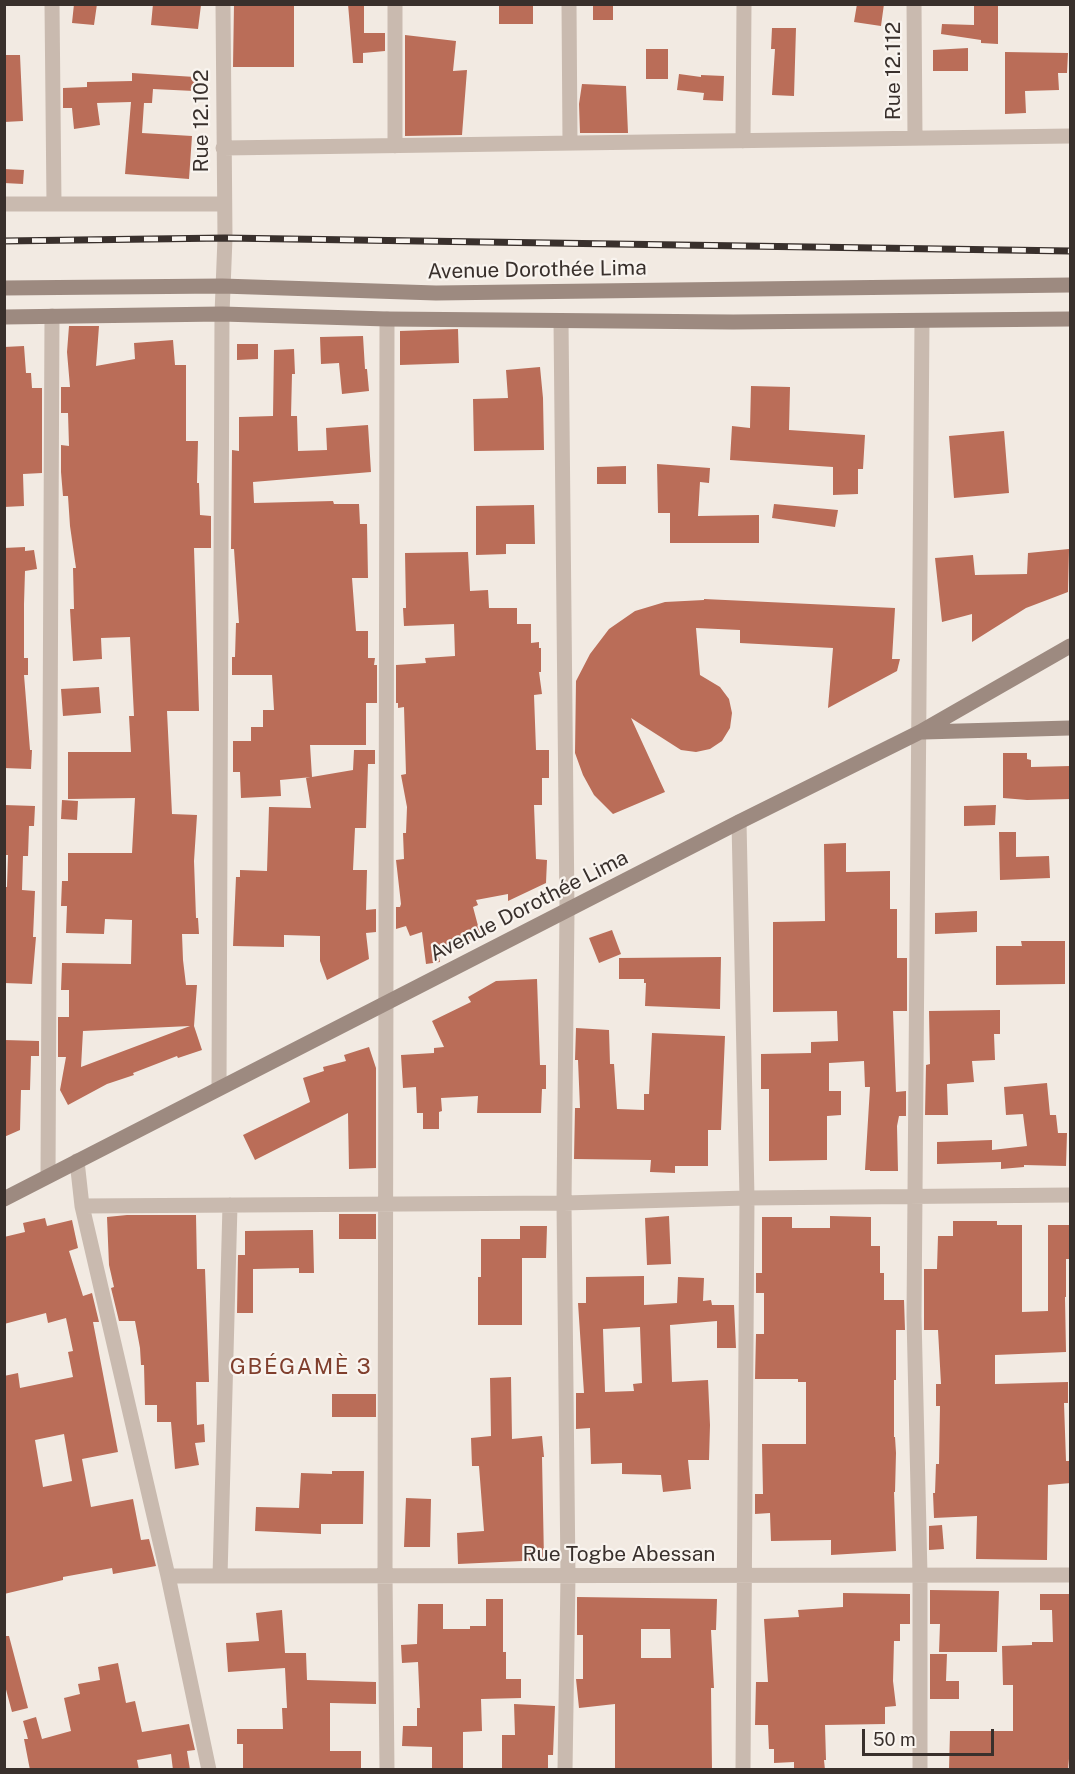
<!DOCTYPE html>
<meta charset="utf-8">
<style>
body{margin:0}
#map{position:relative;width:1075px;height:1774px;overflow:hidden;background:#f2eae2;font-family:"Public Sans",sans-serif}
canvas{display:block}
.frame{position:absolute;inset:0;border:6px solid #39302c;pointer-events:none}
.scale{position:absolute;left:862px;top:1729px;width:132px;height:27px;box-sizing:border-box;border:3px solid #39302c;border-top:0;padding-left:8px;font-size:18px;line-height:21px;white-space:nowrap;color:#39302c;-webkit-text-stroke:4px #f9f4ef;paint-order:stroke}
</style>
<div id="map">
<canvas width="1075" height="1774"></canvas>
<div class="frame"></div>
<div class="scale">50 m</div>
</div>
<script>
const g = document.querySelector('canvas').getContext('2d');
g.lineJoin = 'round';
function fill(path, color) {
  g.fillStyle = color;
  g.fill(path, 'evenodd');
}
function toPath(rows) {
  const path = new Path2D();
  for (const r of rows) {
    path.moveTo(r[0], r[1]);
    for (let i = 2; i < r.length; i += 2) path.lineTo(r[i], r[i + 1]);
  }
  return path;
}
function stroke(path, color, width, dash) {
  g.strokeStyle = color;
  g.lineWidth = width;
  g.lineCap = dash ? 'butt' : 'round';
  g.setLineDash(dash || []);
  g.stroke(path);
}
function drawText(font, color, halo, rows, align = 'center') {
  g.font = font + ' "Public Sans",sans-serif';
  g.lineWidth = 4.5;
  g.setLineDash([]);
  g.textBaseline = 'middle';
  g.strokeStyle = halo;
  g.fillStyle = color;
  for (const [text, x, y, turn = 0] of rows) {
    g.save();
    g.translate(x, y);
    g.rotate((+turn || 0) * Math.PI / 180);
    g.textAlign = isNaN(turn) ? turn : align;
    if (halo) g.strokeText(text, 0, 0);
    g.fillText(text, 0, 0);
    g.restore();
  }
}
fill(toPath([
 [74,4,97,4,94,25,72,23],
 [153,4,201,5,198,29,151,25],
 [234,4,294,4,294,67,233,67],
 [348,4,364,4,364,33,385,33,385,51,363,53,363,63,353,63],
 [593,4,613,4,613,20,593,20],
 [857,4,884,4,881,26,854,22],
 [974,4,998,4,998,44,981,43,981,40,941,34,942,24,974,25],
 [499,5,533,5,533,24,499,24],
 [772,28,796,28,794,96,772,95,775,49,771,49],
 [405,35,456,41,453,71,467,70,462,135,405,136],
 [968,48,968,71,933,71,933,50],
 [646,49,668,49,668,79,646,79],
 [1005,52,1068,53,1067,73,1058,73,1059,90,1025,91,1026,113,1005,114],
 [4,55,20,55,23,121,4,122],
 [132,73,195,77,194,91,153,89,152,103,144,103,142,133,192,136,189,179,125,174,131,102,97,103,100,125,74,129,72,108,63,108,63,88,87,87,87,82,132,81],
 [679,74,701,77,701,75,724,76,723,101,703,100,704,93,677,90],
 [582,84,626,86,628,133,580,133,579,104],
 [4,169,24,170,23,184,4,183],
 [69,326,99,326,96,366,135,359,134,343,173,340,175,365,186,365,186,441,198,441,197,483,199,483,200,515,211,516,211,548,194,548,199,711,167,711,172,814,197,815,194,861,196,918,198,918,199,934,182,934,183,960,186,985,197,985,194,1026,202,1050,178,1058,177,1056,133,1073,134,1075,107,1084,68,1105,60,1090,66,1057,58,1057,58,1017,69,1017,69,990,61,990,62,963,131,964,132,920,105,919,104,934,66,933,67,906,61,906,62,881,68,881,68,853,132,853,135,798,68,799,68,752,131,752,129,716,134,716,130,637,101,638,102,659,73,661,70,609,74,609,73,568,76,568,70,526,68,496,63,496,61,472,61,445,69,446,68,413,61,413,61,387,70,387,67,352],
 [190,1026,81,1067,83,1031],
 [458,329,459,363,400,365,400,331],
 [363,336,365,369,367,369,369,391,342,394,339,363,321,364,320,337],
 [237,344,258,344,258,359,237,360],
 [24,346,26,373,31,373,32,388,42,388,42,473,23,474,24,506,4,507,4,347],
 [294,349,295,374,292,374,291,416,297,416,298,451,327,450,326,428,368,425,371,472,253,482,254,503,333,501,334,504,359,504,360,524,367,524,368,578,352,578,356,631,368,631,368,658,375,658,374,665,377,665,377,703,366,703,366,745,310,745,312,777,280,780,281,796,241,798,240,772,233,772,233,741,251,741,251,727,263,727,263,710,274,710,272,675,232,675,232,657,235,657,236,623,239,623,234,549,231,549,232,450,239,451,239,417,273,416,274,350],
 [540,367,543,398,544,450,474,451,473,399,508,398,506,370],
 [751,386,790,387,789,430,865,435,863,469,858,469,858,494,833,495,833,467,730,460,732,426,750,428],
 [1004,431,1009,493,954,498,949,436],
 [657,464,710,468,709,483,700,482,698,516,759,515,759,543,670,543,670,513,658,513],
 [626,466,626,484,597,484,597,467],
 [774,504,838,510,835,527,772,518],
 [534,505,535,544,506,544,506,554,476,555,476,506],
 [25,547,25,551,34,550,37,569,25,571,24,604,24,658,28,658,28,675,24,675,30,750,32,750,31,769,4,768,4,548],
 [1069,549,1068,592,1026,608,972,642,972,614,942,622,935,558,973,555,975,575,1027,574,1028,553],
 [468,552,470,591,488,590,489,608,517,608,517,624,531,624,531,643,539,642,539,648,541,648,541,672,539,672,542,694,534,695,536,750,549,750,549,778,542,778,542,805,534,805,536,859,547,860,546,883,508,901,508,894,476,900,478,905,473,907,481,937,456,943,458,948,438,952,440,962,426,964,422,932,410,936,406,926,396,929,396,907,400,907,401,904,396,860,404,859,403,833,406,833,407,807,401,775,406,774,404,707,398,708,398,703,396,703,396,665,426,663,425,658,455,656,454,624,404,626,403,608,406,608,405,553],
 [704,599,895,608,892,659,900,659,897,671,828,708,833,648,740,643,740,630,696,628,700,675,720,687,729,699,732,713,730,728,722,741,710,749,696,752,681,750,631,718,665,792,613,814,594,795,583,775,575,753,576,681,590,654,609,629,635,611,665,602,704,600],
 [99,687,101,713,63,716,61,689],
 [354,750,375,750,375,764,368,764,366,828,355,828,353,870,367,870,366,910,376,909,376,932,366,933,369,959,327,980,320,961,320,936,284,935,284,947,233,946,236,877,240,877,240,870,267,871,269,807,311,808,306,778,353,770],
 [1003,753,1027,753,1027,759,1031,760,1031,767,1070,766,1071,799,1027,800,1003,798],
 [62,800,78,801,77,820,61,819],
 [4,805,35,806,34,826,29,826,28,856,23,856,22,890,35,891,33,937,36,937,32,984,4,983,4,887,7,887,8,855,4,855],
 [996,805,995,825,964,826,964,806],
 [999,832,1016,832,1016,857,1049,856,1050,878,1000,880],
 [846,843,846,872,890,871,890,909,897,909,897,958,907,958,907,1011,893,1011,896,1092,906,1091,906,1116,899,1116,897,1126,898,1171,870,1171,870,1170,865,1170,870,1087,865,1087,864,1061,829,1063,829,1091,841,1091,841,1115,827,1116,827,1160,769,1161,769,1089,761,1089,761,1054,811,1053,811,1042,838,1041,837,1011,773,1012,773,922,825,921,824,844],
 [977,911,977,932,935,934,935,913],
 [612,930,621,954,599,963,589,938],
 [1021,941,1065,941,1065,984,996,985,996,946,1022,946],
 [721,957,720,1009,645,1006,646,983,644,983,644,979,619,979,619,958],
 [537,979,540,1065,546,1065,546,1089,542,1089,541,1113,477,1113,478,1096,441,1098,442,1111,439,1112,439,1129,423,1129,423,1113,417,1113,416,1087,403,1088,401,1055,434,1053,434,1048,444,1047,432,1021,471,1002,468,997,496,981],
 [1000,1010,1000,1034,994,1034,995,1060,972,1061,974,1082,947,1084,948,1115,925,1115,926,1065,930,1064,929,1011],
 [576,1028,609,1030,610,1064,614,1064,617,1109,644,1110,644,1094,649,1094,652,1033,725,1036,721,1130,708,1130,708,1166,675,1166,675,1173,650,1172,651,1160,574,1159,575,1108,580,1108,578,1060,575,1060],
 [4,1040,39,1041,39,1056,31,1056,30,1090,21,1090,20,1130,4,1137],
 [369,1047,376,1068,376,1168,349,1169,348,1113,255,1160,243,1135,310,1102,303,1078,324,1071,323,1067,346,1061,344,1055],
 [1047,1083,1050,1115,1056,1115,1058,1133,1067,1133,1066,1166,1024,1165,1024,1167,1001,1169,1001,1162,937,1164,937,1142,992,1140,992,1150,1027,1146,1023,1114,1006,1115,1004,1087],
 [339,1214,376,1214,376,1239,339,1239],
 [127,1215,196,1215,197,1269,205,1269,209,1382,196,1382,197,1425,204,1424,205,1442,195,1443,199,1465,175,1469,171,1422,157,1422,157,1405,145,1405,144,1365,141,1365,140,1348,135,1321,119,1321,111,1288,114,1287,109,1265,107,1217],
 [669,1216,671,1264,647,1265,645,1218],
 [830,1216,871,1217,871,1246,880,1246,880,1273,884,1273,884,1300,904,1300,905,1330,896,1330,896,1380,894,1380,894,1437,895,1437,896,1453,895,1492,894,1492,896,1551,831,1555,831,1540,771,1541,770,1513,755,1514,755,1494,763,1494,762,1444,806,1444,806,1382,798,1382,798,1379,755,1379,756,1334,764,1334,764,1293,756,1293,756,1273,762,1273,762,1217,792,1217,792,1228,830,1228],
 [45,1218,47,1226,72,1220,78,1248,69,1251,83,1296,92,1293,99,1322,93,1322,118,1452,82,1459,91,1507,133,1499,141,1540,149,1539,156,1566,113,1574,112,1568,63,1577,63,1580,4,1594,4,1376,18,1373,20,1388,73,1377,68,1352,73,1351,66,1318,48,1323,46,1313,4,1324,4,1237,25,1232,23,1223],
 [64,1434,72,1481,43,1487,35,1440],
 [953,1221,997,1221,997,1225,1022,1225,1022,1312,1048,1311,1048,1225,1070,1225,1070,1259,1066,1259,1066,1297,1065,1297,1066,1352,995,1355,995,1384,1068,1382,1068,1403,1064,1403,1066,1461,1071,1461,1071,1483,1048,1485,1047,1560,976,1559,977,1516,934,1518,933,1493,935,1493,936,1464,939,1464,940,1406,936,1406,936,1384,941,1384,938,1330,924,1330,924,1269,937,1269,938,1236,953,1236],
 [520,1226,547,1226,546,1258,522,1258,522,1325,478,1325,478,1277,481,1277,481,1239,520,1239],
 [313,1230,314,1273,299,1273,299,1268,253,1269,253,1313,237,1313,238,1255,245,1255,245,1231],
 [644,1276,644,1305,677,1303,678,1277,704,1278,703,1301,711,1300,712,1305,734,1305,736,1348,717,1348,717,1321,670,1325,672,1382,708,1380,710,1425,709,1460,688,1460,691,1489,663,1492,661,1475,622,1474,622,1463,591,1464,590,1428,576,1429,576,1393,584,1393,578,1303,586,1303,586,1277],
 [640,1327,642,1383,633,1384,634,1391,605,1392,603,1329],
 [511,1377,512,1439,542,1436,544,1457,542,1457,544,1560,458,1564,457,1533,484,1531,479,1466,472,1466,471,1438,491,1436,490,1378],
 [332,1394,376,1394,376,1417,332,1417],
 [332,1471,364,1471,363,1524,321,1524,321,1534,255,1531,256,1507,299,1508,301,1473,332,1474],
 [406,1498,431,1499,430,1547,404,1547],
 [942,1525,944,1549,929,1550,929,1526],
 [930,1590,999,1591,997,1652,939,1652,940,1624,930,1624],
 [843,1593,910,1594,910,1624,900,1624,900,1641,894,1641,893,1681,896,1706,885,1707,885,1724,825,1725,826,1760,824,1760,825,1770,794,1770,794,1762,774,1763,774,1749,769,1749,768,1725,755,1725,756,1682,768,1682,764,1619,799,1617,798,1610,843,1607],
 [1040,1594,1071,1594,1071,1736,1068,1770,949,1770,950,1731,1013,1731,1013,1685,1003,1685,1002,1646,1032,1645,1032,1642,1053,1642,1052,1610,1040,1610],
 [577,1597,717,1599,716,1630,711,1630,714,1688,711,1688,712,1770,615,1770,615,1704,579,1708,576,1679,583,1679,583,1635,577,1635],
 [641,1629,670,1629,671,1658,641,1658],
 [486,1599,503,1599,503,1652,506,1652,506,1679,521,1679,521,1698,481,1699,482,1731,463,1732,463,1770,432,1770,432,1747,402,1746,403,1726,417,1726,417,1708,420,1708,418,1662,402,1663,401,1645,417,1644,418,1604,443,1604,443,1629,470,1629,470,1626,486,1626],
 [282,1610,285,1653,306,1653,307,1680,376,1682,376,1704,330,1703,330,1751,361,1751,361,1770,243,1770,243,1744,237,1744,237,1729,283,1729,282,1708,287,1708,285,1668,228,1672,226,1643,259,1641,256,1613],
 [4,1636,9,1636,28,1708,12,1712,4,1682],
 [930,1654,947,1654,946,1681,959,1681,959,1699,930,1699],
 [118,1663,126,1703,135,1701,142,1732,189,1724,195,1750,187,1751,190,1770,173,1770,171,1754,137,1760,139,1770,30,1770,24,1739,28,1739,23,1721,36,1717,42,1739,71,1731,64,1698,80,1694,78,1684,100,1680,98,1667],
 [514,1704,555,1706,553,1755,548,1755,548,1770,502,1770,502,1735,515,1735]
]), '#ba6d58');
stroke(toPath([
 [52,4,54,204],
 [569,4,570,143],
 [914,4,915,138],
 [743,141,744,4],
 [395,146,395,4],
 [223,148,1070,136],
 [4,204,223,204],
 [387,319,385,1576,387,1770],
 [561,321,567,910,564,1203,568,1576,565,1770],
 [739,822,747,1198,743,1770],
 [219,1088,222,314,225,238,223,4],
 [77,1161,82,1206,168,1576,209,1770],
 [48,1176,52,316],
 [82,1206,564,1203,747,1198,1070,1195],
 [168,1576,1070,1575],
 [220,1576,230,1205],
 [920,1770,920,1575,914,1316,922,321]
]), '#c9baaf', 15);
stroke(toPath([
 [4,288,222,286,436,293,1070,285],
 [4,317,222,314,387,319,733,322,1070,319],
 [923,732,1070,728],
 [4,1199,739,822,920,732,1070,646]
]), '#9d8a80', 15);
const rail = toPath([
 [4,241,225,238,1070,251]
]);
stroke(rail, '#39302c', 7);
stroke(rail, '#f9f4ef', 4.5, [14]);
drawText('21px', '#39302c', '#f9f4ef', [
 ["Rue 12.112",894,71,-90],
 ["Rue 12.102",202,121,-90],
 ["Avenue Dorothée Lima",537,270,-1],
 ["Avenue Dorothée Lima",529,906,-27],
 ["Rue Togbe Abessan",619,1555]
]);
g.letterSpacing = '1.5px';
drawText('22px', '#803f2d', '#f9f4ef', [
 ["GBÉGAMÈ 3",301,1367]
]);
g.letterSpacing = '0px';
</script>
